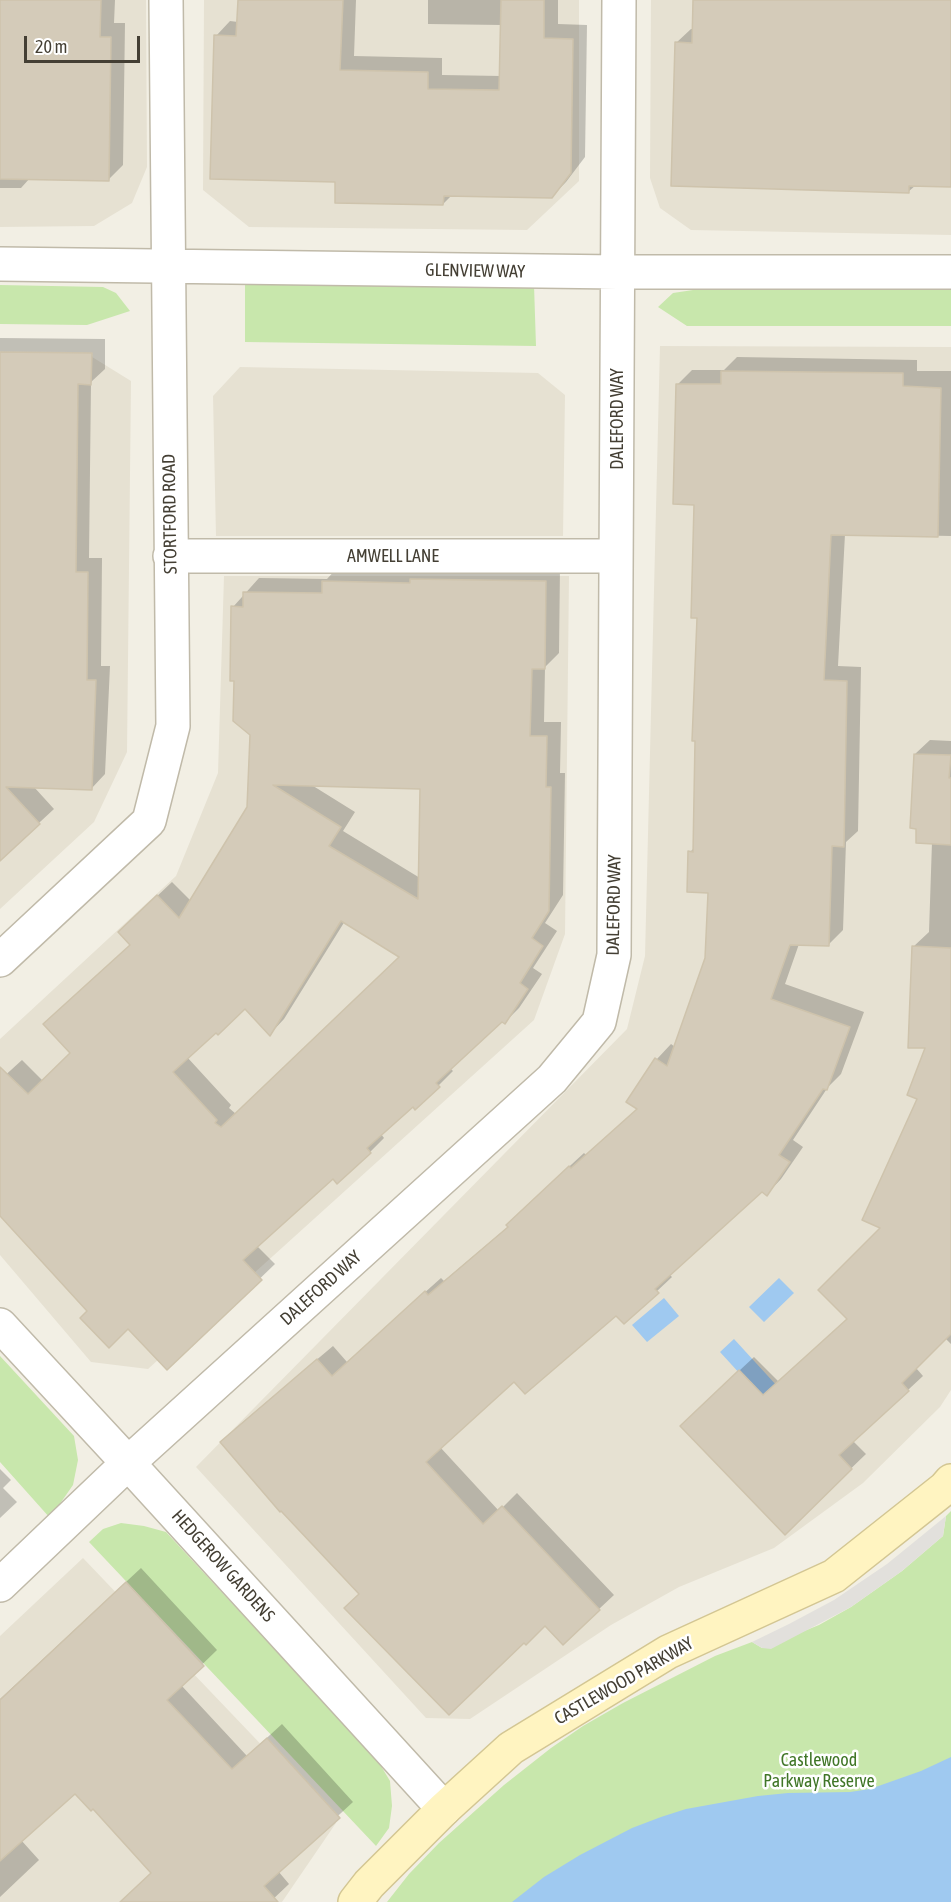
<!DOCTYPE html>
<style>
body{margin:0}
#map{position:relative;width:951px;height:1902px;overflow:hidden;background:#f2efe4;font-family:"Asap Condensed",sans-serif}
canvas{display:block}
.scale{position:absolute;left:24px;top:36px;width:116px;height:27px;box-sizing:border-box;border:3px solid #443f34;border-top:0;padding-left:8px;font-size:18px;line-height:21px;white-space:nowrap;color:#443f34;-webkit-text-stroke:4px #fff;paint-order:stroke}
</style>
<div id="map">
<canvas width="951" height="1902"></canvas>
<div class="scale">20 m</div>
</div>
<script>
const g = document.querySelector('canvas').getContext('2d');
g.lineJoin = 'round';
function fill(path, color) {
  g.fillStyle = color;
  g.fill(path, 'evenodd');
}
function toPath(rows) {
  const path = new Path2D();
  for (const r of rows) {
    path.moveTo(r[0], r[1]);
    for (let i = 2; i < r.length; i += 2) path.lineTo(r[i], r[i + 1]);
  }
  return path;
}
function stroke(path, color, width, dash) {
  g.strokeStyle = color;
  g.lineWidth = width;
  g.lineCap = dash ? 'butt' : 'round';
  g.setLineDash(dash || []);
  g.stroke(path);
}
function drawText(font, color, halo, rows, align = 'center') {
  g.font = font + ' "Asap Condensed",sans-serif';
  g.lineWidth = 5;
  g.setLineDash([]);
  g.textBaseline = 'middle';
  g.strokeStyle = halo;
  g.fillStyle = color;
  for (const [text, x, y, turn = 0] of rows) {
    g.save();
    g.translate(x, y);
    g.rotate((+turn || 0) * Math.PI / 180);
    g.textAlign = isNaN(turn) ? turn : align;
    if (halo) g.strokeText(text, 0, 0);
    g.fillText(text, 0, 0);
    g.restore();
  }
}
fill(toPath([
 [0,0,146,0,147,167,132,203,94,226,0,227],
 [204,0,579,0,579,181,527,230,249,227,203,190],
 [651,0,951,0,951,235,691,230,660,208,650,178],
 [660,346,951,347,951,1390,940,1407,863,1483,774,1548,679,1587,611,1625,470,1719,426,1718,196,1467,627,1029,645,956],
 [0,353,89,355,131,381,127,752,94,822,0,909],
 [240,367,538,373,565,395,563,536,216,536,213,396],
 [224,576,569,576,565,934,534,1020,148,1369,91,1362,0,1255,0,1039,176,876,218,773],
 [83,1558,336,1823,282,1902,0,1902,0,1636]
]), '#e6e1d2');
fill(toPath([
 [245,282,534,285,536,346,245,342],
 [0,285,103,287,116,293,130,311,87,325,0,324],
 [951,289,951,326,687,326,658,307,673,293,693,290],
 [0,1356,74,1436,78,1460,73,1485,50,1518,0,1462],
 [951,1511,951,1902,387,1902,409,1874,439,1843,504,1785,551,1748,583,1726,623,1703,715,1656,752,1642,762,1648,819,1625,851,1607,902,1571,943,1536,946,1516],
 [121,1523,144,1526,166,1532,378,1761,390,1781,392,1806,389,1828,376,1846,89,1542,103,1529]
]), '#c8e7ac');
fill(toPath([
 [946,1516,943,1536,902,1571,851,1607,771,1649,762,1648,752,1642,789,1624,834,1600,887,1564]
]), '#e2e0dc');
fill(toPath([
 [779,1278,794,1293,764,1322,749,1307],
 [664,1298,679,1316,647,1342,632,1325],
 [734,1339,788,1398,774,1411,720,1352],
 [951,1757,951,1902,512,1902,544,1877,580,1855,632,1828,661,1817,686,1809,758,1796,788,1793,850,1792,870,1789,921,1771]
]), '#9fc9f0');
fill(toPath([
 [0,0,115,0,114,23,125,23,123,165,108,180,30,178,21,188,0,188],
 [239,0,356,0,354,56,442,58,442,75,501,76,502,25,428,24,428,0,558,0,558,24,587,25,585,157,566,182,551,197,452,195,443,204,337,181,216,36,230,21,238,22],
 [695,0,951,0,951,185,916,185,908,192,676,43,691,29,694,29],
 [0,338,105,339,105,369,91,382,89,558,102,558,101,666,110,666,105,774,91,789,34,787,54,809,0,859],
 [737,357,917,360,917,371,951,371,951,536,845,534,838,666,861,667,858,831,846,842,843,930,828,945,799,944,785,984,864,1012,841,1074,828,1087,793,1140,803,1147,781,1179,767,1194,762,1191,669,1274,672,1277,624,1322,616,1314,514,1380,440,1447,499,1511,517,1493,614,1595,599,1609,545,1624,361,1594,222,1442,237,1427,333,1346,347,1362,441,1278,444,1281,509,1226,522,1210,584,1153,586,1155,639,1108,628,1101,657,1059,671,1044,675,1047,707,958,709,891,690,852,695,847,698,616,696,503,677,385,692,370,724,370],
 [338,567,560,567,559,653,545,667,544,722,561,722,560,773,565,773,563,895,545,923,557,931,533,968,542,974,519,1008,505,1022,501,1020,450,1068,453,1071,416,1108,413,1105,381,1134,384,1138,370,1152,333,1177,257,1246,275,1264,167,1368,128,1327,89,1311,0,1214,0,1080,22,1060,43,1081,72,1053,132,944,134,918,172,882,191,901,249,808,251,735,236,680,233,607,259,578,327,579],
 [310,784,422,787,420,878,343,831,355,812],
 [345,921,401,957,236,1114,229,1108,231,1105,187,1057,245,1006,270,1034,284,1019],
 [930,740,951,741,951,1344,945,1338,916,1368,923,1376,853,1441,866,1454,785,1532,696,1411,754,1357,779,1382,848,1318,882,1228,919,1098,927,1047,913,947,929,932,932,842,915,754],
 [0,1469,11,1480,3,1488,17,1502,0,1518],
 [141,1568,217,1650,181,1685,247,1756,282,1724,353,1802,278,1871,289,1884,270,1902,120,1902,153,1873,93,1807,75,1792,21,1840,39,1860,0,1897,0,1699]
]), '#0003');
const building = toPath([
 [0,0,101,0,100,37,111,37,109,181,0,179,0,0],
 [238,0,343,0,340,70,428,72,428,89,499,90,501,0,544,0,544,38,573,39,571,173,552,198,444,196,443,205,335,203,335,182,210,179,214,35,236,36,238,0],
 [693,0,951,0,951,187,909,186,909,193,671,186,675,42,692,43,693,0],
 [0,352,92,353,91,385,78,384,76,572,88,572,87,680,96,680,92,790,6,787,40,824,0,861,0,352],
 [721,371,903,373,903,386,941,388,938,537,831,535,824,680,847,681,844,847,832,846,829,946,790,945,771,999,850,1027,827,1090,823,1089,779,1155,790,1162,767,1196,762,1192,655,1289,659,1293,624,1324,616,1316,525,1394,514,1382,426,1462,483,1524,502,1506,600,1610,563,1645,545,1626,526,1645,524,1643,449,1715,344,1608,359,1594,281,1511,280,1512,220,1442,317,1359,332,1376,425,1291,428,1295,508,1227,506,1225,569,1166,571,1168,637,1109,626,1102,655,1058,667,1066,705,958,708,893,687,892,688,851,693,852,695,741,692,741,697,618,691,618,694,505,673,504,676,384,721,384,721,371],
 [410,579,546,581,545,669,532,669,530,736,547,736,546,787,551,787,549,911,532,938,543,946,520,983,528,989,505,1024,502,1022,436,1083,440,1087,415,1110,413,1107,367,1148,371,1153,337,1184,333,1179,243,1260,262,1280,167,1370,128,1329,109,1348,80,1318,87,1311,0,1216,0,1067,28,1094,70,1053,43,1024,130,945,118,932,157,895,179,918,247,807,250,735,233,721,234,681,230,681,231,606,243,607,243,592,322,593,322,581,410,583,410,579],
 [273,785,420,789,418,899,329,846,341,827,273,785],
 [341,921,399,957,221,1127,215,1123,217,1120,173,1072,216,1033,218,1035,245,1009,270,1036,341,921],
 [914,754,951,755,949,778,951,778,951,845,916,843,916,829,910,828,914,754],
 [912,946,951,948,951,1334,902,1383,909,1391,839,1455,852,1469,785,1535,680,1426,739,1370,763,1395,847,1319,818,1290,880,1228,862,1220,917,1099,907,1095,925,1048,908,1048,912,946],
 [126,1582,204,1666,167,1700,232,1769,267,1738,340,1818,264,1886,278,1902,120,1902,151,1873,93,1809,91,1811,75,1794,0,1861,0,1700,126,1582]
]);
fill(building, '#d4cbb9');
stroke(building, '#cec3ac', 1.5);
const street = toPath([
 [0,264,618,272,951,272],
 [170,556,616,556],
 [0,960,149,821,173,726,166,0],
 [0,1325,128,1463,444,1809],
 [0,1585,128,1463,552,1079,599,1022,614,955,619,0]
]);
const secondary = toPath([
 [355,1902,369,1884,444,1809,511,1748,668,1652,834,1576,945,1488,951,1481]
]);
stroke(street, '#c0baa9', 36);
stroke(secondary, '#d3c693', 36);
stroke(street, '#fff', 33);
stroke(secondary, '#fff4c1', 33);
drawText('18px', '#443f34', '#fff', [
 ["GLENVIEW WAY",475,271,1],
 ["DALEFORD WAY",617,419,-90],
 ["STORTFORD ROAD",170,514,-91],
 ["AMWELL LANE",393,556],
 ["DALEFORD WAY",614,905,-89],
 ["DALEFORD WAY",321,1288,-42],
 ["HEDGEROW GARDENS",223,1566,48],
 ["CASTLEWOOD PARKWAY",624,1681,-30]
]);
drawText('18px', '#407627', '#fff', [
 ["Castlewood",819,1760],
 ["Parkway Reserve",819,1781]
]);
</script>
